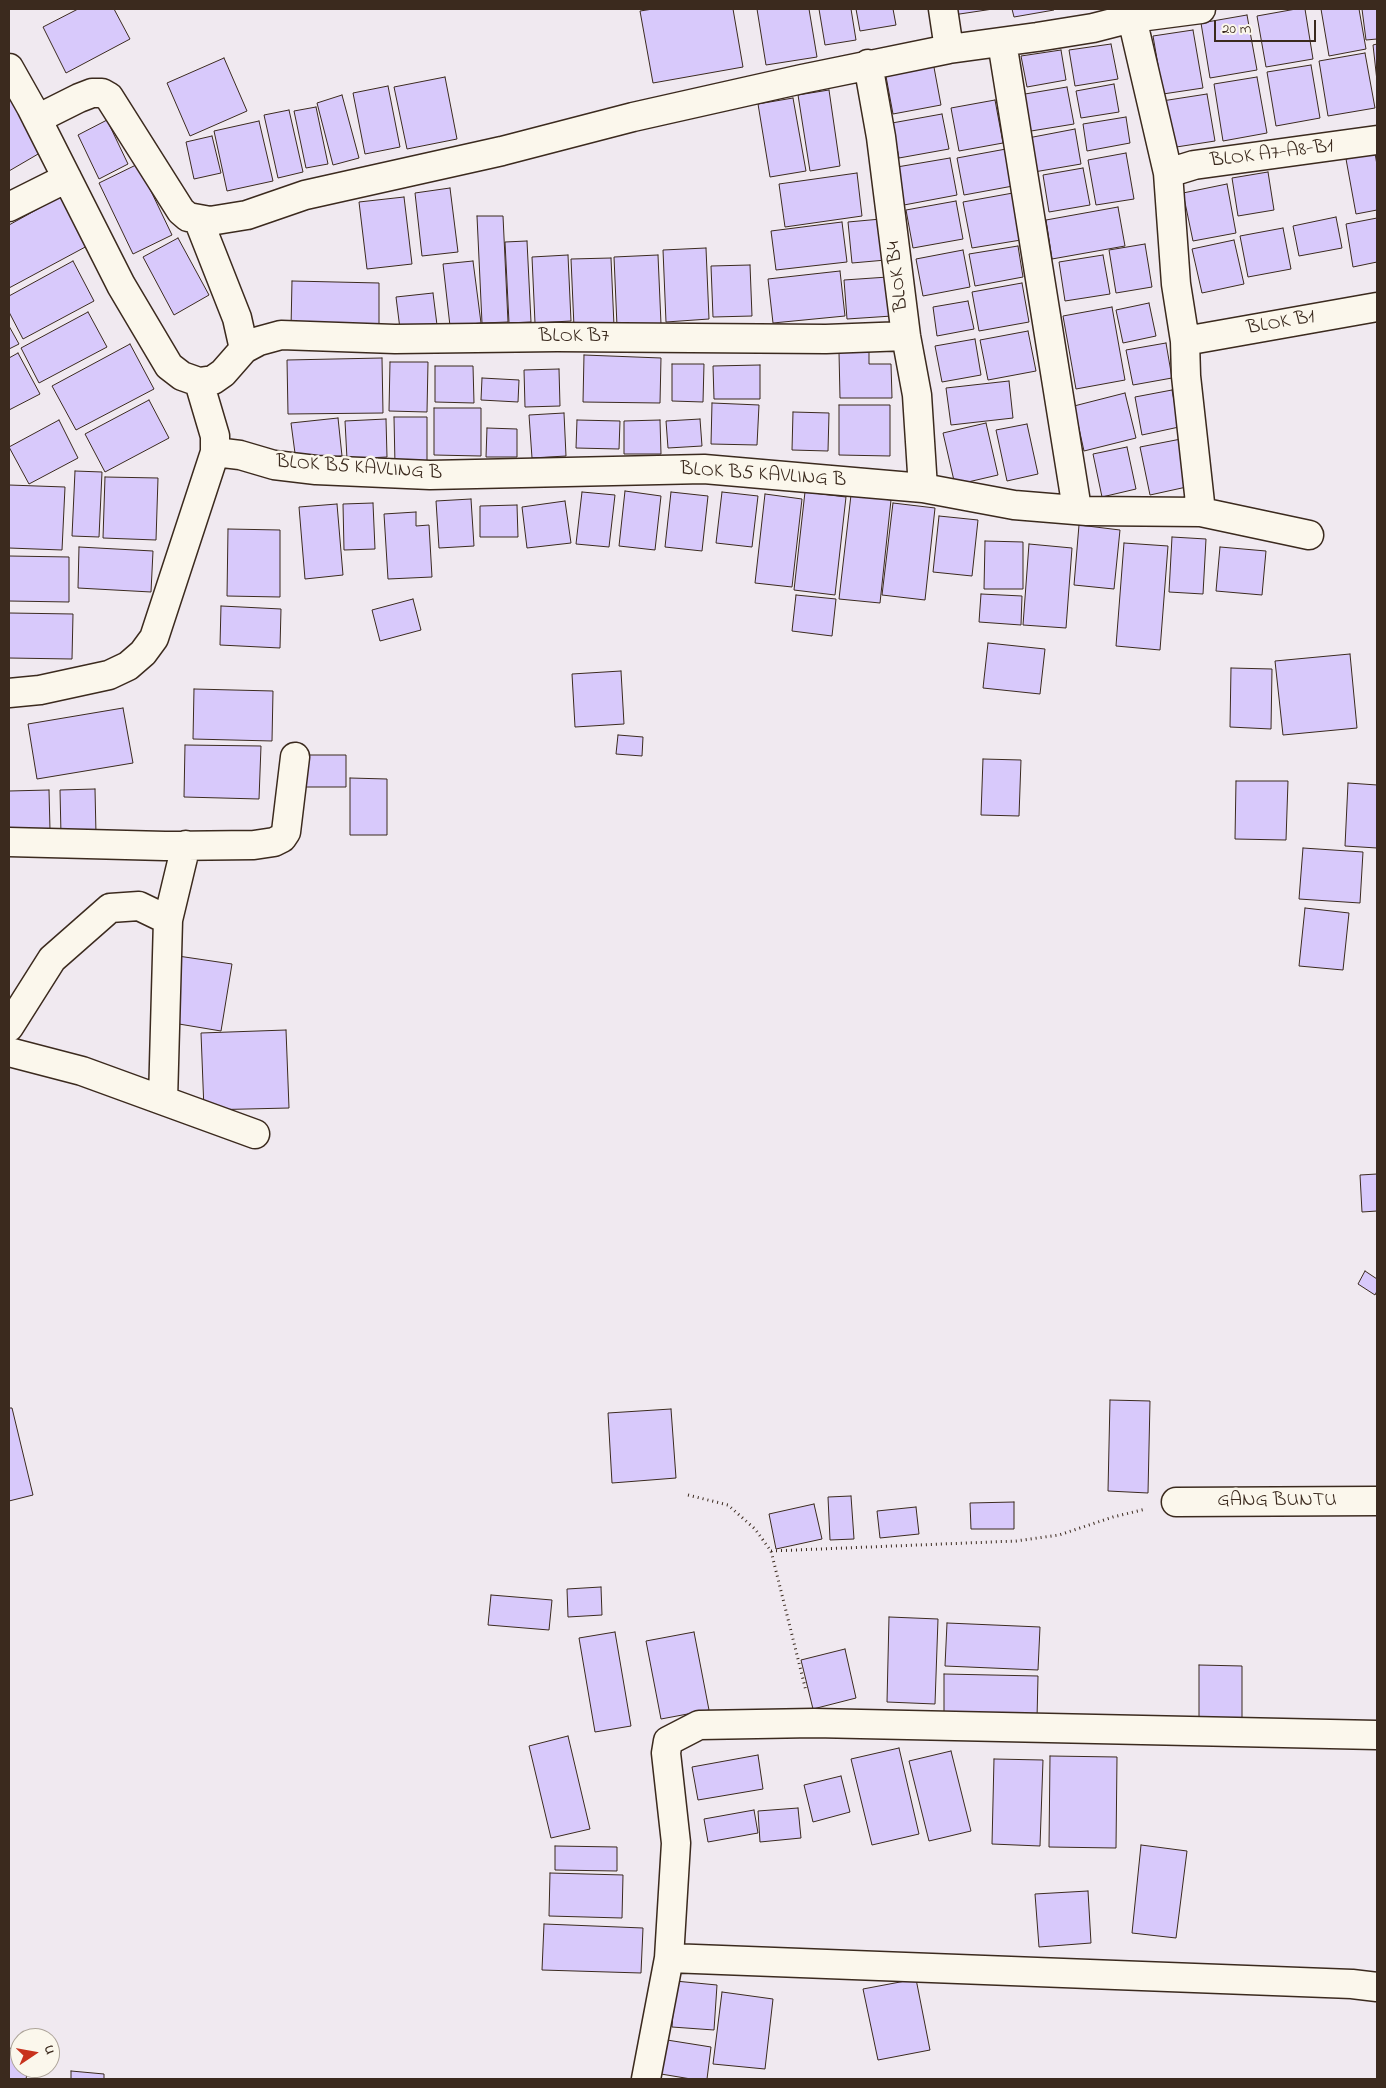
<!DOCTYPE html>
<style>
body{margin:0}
#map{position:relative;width:1386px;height:2088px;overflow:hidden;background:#f0e9f0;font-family:"Indie Flower",sans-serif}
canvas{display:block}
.frame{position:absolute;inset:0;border:10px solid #3b2a1e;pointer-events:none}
.north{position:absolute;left:10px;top:2028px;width:50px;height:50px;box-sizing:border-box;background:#fbf7ec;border:1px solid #aea59a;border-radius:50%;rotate:78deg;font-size:14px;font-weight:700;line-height:20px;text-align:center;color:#3b2a1e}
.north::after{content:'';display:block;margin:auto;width:18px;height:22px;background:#c8321e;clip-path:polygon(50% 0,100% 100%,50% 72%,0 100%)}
.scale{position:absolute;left:1214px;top:20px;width:102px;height:22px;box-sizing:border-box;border:2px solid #3b2a1e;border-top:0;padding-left:6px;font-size:15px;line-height:18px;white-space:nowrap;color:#3b2a1e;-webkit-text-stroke:4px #fbf7ec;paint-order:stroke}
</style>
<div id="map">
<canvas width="1386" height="2088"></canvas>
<div class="frame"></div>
<div class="north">U</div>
<div class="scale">20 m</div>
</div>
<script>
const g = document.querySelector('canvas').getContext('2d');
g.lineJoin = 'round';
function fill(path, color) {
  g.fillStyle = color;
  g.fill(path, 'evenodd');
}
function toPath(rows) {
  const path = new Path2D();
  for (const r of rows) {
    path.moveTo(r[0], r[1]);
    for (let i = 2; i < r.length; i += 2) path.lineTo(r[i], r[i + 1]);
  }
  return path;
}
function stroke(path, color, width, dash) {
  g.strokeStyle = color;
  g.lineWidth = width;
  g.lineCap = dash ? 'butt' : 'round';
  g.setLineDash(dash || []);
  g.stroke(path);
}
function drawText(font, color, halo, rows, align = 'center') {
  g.font = font + ' "Indie Flower",sans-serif';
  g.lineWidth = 5;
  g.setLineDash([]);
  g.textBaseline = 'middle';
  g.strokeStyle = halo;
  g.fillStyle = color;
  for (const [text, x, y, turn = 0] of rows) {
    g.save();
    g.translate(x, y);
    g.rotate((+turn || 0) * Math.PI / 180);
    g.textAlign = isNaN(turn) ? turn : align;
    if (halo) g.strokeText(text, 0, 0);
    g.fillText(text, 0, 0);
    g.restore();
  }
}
const building = toPath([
 [78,9,114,9,130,39,66,73,43,27,78,9],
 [653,9,733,9,743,67,653,83,640,11,653,9],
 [757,9,809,9,817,57,766,65,757,9],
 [819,9,851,9,856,40,825,45,819,9],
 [856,9,893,9,896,25,860,31,856,9],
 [952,9,993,9,953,15,952,9],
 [1012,9,1054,9,1054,10,1014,17,1012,9],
 [1296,9,1305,9,1313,59,1266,67,1257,16,1296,9],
 [1321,9,1359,9,1366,49,1329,56,1321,9],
 [1362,9,1377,9,1377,39,1366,40,1362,9],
 [1247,15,1257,70,1210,78,1201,23,1247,15],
 [1193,30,1203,88,1163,94,1153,36,1193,30],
 [1111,44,1118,79,1075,86,1069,50,1111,44],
 [1377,44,1377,81,1373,45,1377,44],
 [1061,50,1066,80,1027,87,1021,56,1061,50],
 [1365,53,1375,108,1328,116,1319,61,1365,53],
 [224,58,247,111,190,136,167,83,224,58],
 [933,62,941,105,893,114,885,71,933,62],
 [1311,65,1320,118,1276,126,1267,72,1311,65],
 [445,77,457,139,407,149,394,87,445,77],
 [1257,77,1267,133,1223,141,1214,84,1257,77],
 [1114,84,1119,112,1081,118,1076,91,1114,84],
 [9,85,45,150,9,171,9,85],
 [388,86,400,147,365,154,353,93,388,86],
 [1067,87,1074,124,1025,132,1019,95,1067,87],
 [829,90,840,166,810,171,798,95,829,90],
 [1207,94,1215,141,1170,148,1162,101,1207,94],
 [342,95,359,158,333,165,317,103,342,95],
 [793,98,806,171,770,177,758,104,793,98],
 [995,100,1003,143,959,151,951,108,995,100],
 [316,107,328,164,306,168,294,111,316,107],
 [289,110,303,172,278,178,264,115,289,110],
 [942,114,949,149,899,158,892,123,942,114],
 [1126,117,1130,143,1087,151,1083,124,1126,117],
 [107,120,128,164,99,179,78,135,107,120],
 [259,121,273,181,227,191,214,131,259,121],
 [1075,129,1081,164,1034,172,1028,138,1075,129],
 [212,136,221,173,194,179,186,142,212,136],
 [1006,149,1013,186,964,195,957,158,1006,149],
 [1126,153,1134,199,1096,205,1088,160,1126,153],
 [1375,153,1377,165,1377,210,1356,214,1346,159,1375,153],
 [950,158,957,195,904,205,897,167,950,158],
 [138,164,172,235,133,254,99,183,138,164],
 [1083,168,1090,205,1049,212,1043,175,1083,168],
 [1268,172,1274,210,1238,216,1232,178,1268,172],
 [857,173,862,216,785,227,779,184,857,173],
 [1227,184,1236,233,1193,241,1183,193,1227,184],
 [450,188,458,252,422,256,415,193,450,188],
 [1013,193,1021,240,972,248,963,202,1013,193],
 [63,195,89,245,9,288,9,225,63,195],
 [404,197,412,264,367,269,359,202,404,197],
 [956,201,963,239,913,248,906,210,956,201],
 [1118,207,1125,246,1052,259,1046,220,1118,207],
 [477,216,503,216,508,322,482,323,477,216],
 [1336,217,1342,248,1299,256,1293,226,1336,217],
 [1377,218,1377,262,1353,267,1346,224,1377,218],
 [881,219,886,260,852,263,848,222,881,219],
 [842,222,847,262,776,270,771,231,842,222],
 [1283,228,1291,269,1248,277,1240,236,1283,228],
 [178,238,209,295,174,315,143,257,178,238],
 [1234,240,1244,284,1202,293,1192,249,1234,240],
 [527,241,531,322,509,323,505,242,527,241],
 [1145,244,1152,287,1116,293,1109,250,1145,244],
 [1018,246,1023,277,975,286,969,254,1018,246],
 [706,248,709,319,666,322,663,250,706,248],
 [963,250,970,287,923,296,916,259,963,250],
 [568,255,571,321,535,323,532,257,568,255],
 [658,255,661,324,617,326,614,257,658,255],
 [1103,255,1110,294,1065,301,1059,262,1103,255],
 [611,258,614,326,574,327,571,259,611,258],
 [73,261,94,301,23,339,9,312,9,296,73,261],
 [473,261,481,323,450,326,443,264,473,261],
 [750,265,752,316,713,317,711,266,750,265],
 [840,271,845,316,773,323,768,279,840,271],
 [888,277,892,316,847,319,844,280,888,277],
 [292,281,379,283,379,330,291,328,292,281],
 [1022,283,1029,322,979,331,972,292,1022,283],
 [433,293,437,325,400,329,396,297,433,293],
 [968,301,974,329,937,336,933,307,968,301],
 [1149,303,1156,336,1123,343,1116,310,1149,303],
 [1112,307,1125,380,1076,389,1063,316,1112,307],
 [88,312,107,347,39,383,21,348,88,312],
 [9,326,19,344,9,349,9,326],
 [1028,331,1036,371,988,380,980,340,1028,331],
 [975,339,981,375,942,382,935,346,975,339],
 [1166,343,1172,378,1133,385,1126,350,1166,343],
 [130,344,154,389,76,430,52,386,130,344],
 [839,352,869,352,869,364,891,364,892,398,840,398,839,352],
 [18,353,40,394,9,410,9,358,18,353],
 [584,355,661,358,660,403,583,402,584,355],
 [382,358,383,413,288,414,287,360,382,358],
 [390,362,428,362,427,412,389,411,390,362],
 [672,364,704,364,703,402,672,401,672,364],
 [760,365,760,399,714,399,713,366,760,365],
 [435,366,473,366,474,403,435,402,435,366],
 [559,369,560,406,525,407,524,370,559,369],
 [482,378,519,380,518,402,481,400,482,378],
 [1009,381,1013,418,951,425,946,388,1009,381],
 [1172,390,1179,427,1142,435,1135,397,1172,390],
 [1125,393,1136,438,1084,451,1074,406,1125,393],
 [149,400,169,438,105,472,85,434,149,400],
 [712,403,759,405,757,445,711,444,712,403],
 [839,405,890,405,890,456,839,455,839,405],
 [434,408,481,408,481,456,434,455,434,408],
 [793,412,829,413,828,451,792,450,793,412],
 [564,413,566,456,532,458,529,415,564,413],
 [394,417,427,417,427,464,395,465,394,417],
 [338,418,342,456,296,461,291,423,338,418],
 [386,419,387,457,347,459,345,421,386,419],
 [700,419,702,446,668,448,666,421,700,419],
 [59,420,78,458,29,484,9,447,59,420],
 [577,420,620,421,619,449,576,448,577,420],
 [660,420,661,454,624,454,624,421,660,420],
 [986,423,998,475,955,485,943,433,986,423],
 [1027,424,1038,474,1007,481,996,430,1027,424],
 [487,428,517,429,517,457,486,457,487,428],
 [1181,439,1191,486,1150,495,1140,447,1181,439],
 [1127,447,1136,489,1102,497,1093,454,1127,447],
 [75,471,102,472,99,537,72,536,75,471],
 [105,477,158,478,156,540,103,538,105,477],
 [9,485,65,487,62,550,9,548,9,485],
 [625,491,661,496,655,550,619,546,625,491],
 [582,492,615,495,609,547,576,544,582,492],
 [671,492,708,496,702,551,665,547,671,492],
 [722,492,758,496,752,547,716,543,722,492],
 [805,492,846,497,835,595,794,590,805,492],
 [765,494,802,499,792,587,755,583,765,494],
 [851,495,891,500,880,603,839,599,851,495],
 [471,499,474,546,439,548,436,501,471,499],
 [565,501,571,543,527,548,522,507,565,501],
 [373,503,375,549,344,550,343,504,373,503],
 [893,503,935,508,925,600,882,595,893,503],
 [337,504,343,575,305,579,299,507,337,504],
 [517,505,518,537,480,537,480,506,517,505],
 [416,512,416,526,429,525,432,577,388,579,384,514,416,512],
 [939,516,978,520,972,576,933,572,939,516],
 [1079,525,1120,530,1114,589,1074,585,1079,525],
 [228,529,280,530,280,597,227,596,228,529],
 [1172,537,1206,539,1203,594,1169,592,1172,537],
 [985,541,1023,542,1023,589,984,589,985,541],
 [1124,543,1168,546,1160,650,1116,646,1124,543],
 [1029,544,1072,548,1066,628,1023,625,1029,544],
 [79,547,153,551,151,592,78,588,79,547],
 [1220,547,1266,551,1262,595,1216,591,1220,547],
 [9,556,69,557,69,602,9,601,9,556],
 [981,594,1022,596,1021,625,979,622,981,594],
 [796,595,836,599,832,636,792,631,796,595],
 [413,599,421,630,380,641,372,610,413,599],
 [221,606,281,609,280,648,220,645,221,606],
 [9,613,73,614,72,659,9,658,9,613],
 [988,643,1045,649,1040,694,983,688,988,643],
 [1350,654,1357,728,1283,735,1275,661,1350,654],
 [1231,668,1272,669,1271,729,1230,727,1231,668],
 [621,671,624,724,575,727,572,674,621,671],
 [194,689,273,691,272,741,193,739,194,689],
 [123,708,133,763,37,779,28,724,123,708],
 [618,735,643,737,642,756,616,754,618,735],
 [185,745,261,746,259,799,184,797,185,745],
 [297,755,346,755,346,787,297,787,297,755],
 [983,759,1021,760,1019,816,981,815,983,759],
 [350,778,387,779,387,835,350,835,350,778],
 [1236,781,1288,781,1286,840,1235,839,1236,781],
 [1348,783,1377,785,1377,848,1345,846,1348,783],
 [95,789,96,834,61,835,60,790,95,789],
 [49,790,50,830,9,830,9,791,49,790],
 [1303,848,1363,852,1360,903,1299,899,1303,848],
 [1305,908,1349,913,1343,970,1299,966,1305,908],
 [178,956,232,964,221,1031,167,1022,178,956],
 [286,1030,289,1108,204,1110,201,1033,286,1030],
 [1377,1174,1377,1211,1362,1212,1360,1175,1377,1174],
 [1365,1271,1377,1279,1377,1291,1375,1295,1358,1284,1365,1271],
 [1110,1400,1150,1401,1148,1493,1108,1491,1110,1400],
 [9,1408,12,1408,33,1495,9,1501,9,1408],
 [671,1409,676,1478,612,1483,608,1413,671,1409],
 [851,1496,854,1539,830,1540,828,1497,851,1496],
 [1014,1502,1014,1529,971,1529,970,1503,1014,1502],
 [814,1504,822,1539,776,1549,769,1514,814,1504],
 [916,1507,919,1534,880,1538,877,1511,916,1507],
 [601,1587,602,1615,568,1617,567,1589,601,1587],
 [491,1595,552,1600,549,1630,488,1625,491,1595],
 [889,1617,938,1619,935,1704,887,1702,889,1617],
 [947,1623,1040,1627,1038,1670,945,1666,947,1623],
 [615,1632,631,1726,595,1732,579,1638,615,1632],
 [694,1632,709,1710,661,1719,646,1641,694,1632],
 [845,1649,856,1698,813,1709,801,1660,845,1649],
 [1199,1665,1242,1666,1242,1728,1199,1728,1199,1665],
 [944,1674,1038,1676,1037,1719,944,1717,944,1674],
 [568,1736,590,1829,551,1838,529,1746,568,1736],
 [899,1748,919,1834,872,1845,851,1759,899,1748],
 [951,1751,971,1831,929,1841,909,1761,951,1751],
 [758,1755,763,1789,698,1800,692,1767,758,1755],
 [1050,1756,1117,1757,1116,1848,1049,1847,1050,1756],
 [994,1759,1043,1760,1040,1846,992,1844,994,1759],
 [841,1776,850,1812,813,1822,804,1785,841,1776],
 [798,1808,801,1838,760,1842,758,1811,798,1808],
 [754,1810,758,1833,708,1842,704,1819,754,1810],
 [1141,1845,1187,1851,1176,1938,1132,1933,1141,1845],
 [555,1846,617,1847,617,1871,555,1870,555,1846],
 [550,1873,623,1875,622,1918,549,1916,550,1873],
 [1088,1891,1091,1943,1039,1947,1035,1894,1088,1891],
 [544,1924,643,1928,641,1973,542,1970,544,1924],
 [916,1979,930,2050,878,2060,863,1989,916,1979],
 [675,1981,717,1985,714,2030,672,2027,675,1981],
 [722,1992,773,1999,765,2069,713,2064,722,1992],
 [667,2040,711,2047,707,2079,691,2079,661,2074,667,2040],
 [9,2048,20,2050,20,2068,28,2068,26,2079,9,2079,9,2048],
 [71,2071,104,2074,104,2079,71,2079,71,2071]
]);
fill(building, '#d8c9fb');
stroke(building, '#3b2a1e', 1);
const minor = toPath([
 [943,9,949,49],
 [1132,18,1168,173,1176,284,1185,341,1186,376,1201,512],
 [1002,42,1077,509],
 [868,64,881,137,906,336,917,395,923,488],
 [9,68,31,107,121,285,169,366,182,376,199,382,213,380,223,373,244,349,259,341,281,335,395,339,557,337,826,339,906,336],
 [37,119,79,98,92,93,102,93,109,97,181,211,188,217,210,221,247,215,305,195,502,151,633,117,802,79,949,49,1037,37,1093,28,1132,18,1201,9],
 [1168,173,1194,165,1377,140],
 [9,207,67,178],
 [198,219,237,318,244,349],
 [1185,341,1377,307],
 [215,452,240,455,274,465,316,470,430,475,704,469,923,488,1014,505,1087,511,1201,512,1309,535],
 [9,693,40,690,109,675,128,666,143,653,154,638,215,452,215,436,199,382],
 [9,842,165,846,254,845,274,842,282,838,286,832,295,757],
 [9,1027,52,959,110,908,139,906,168,920],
 [9,1052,82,1071,255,1134],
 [163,1100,168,920,186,845],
 [1176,1502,1377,1501],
 [669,1958,1352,1984,1377,1987],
 [646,2079,669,1958,676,1843,666,1753,668,1741,699,1725,814,1723,1377,1735]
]);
stroke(minor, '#3b2a1e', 31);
stroke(toPath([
 [688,1495,728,1505,755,1529,771,1551,806,1691],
 [771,1551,1016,1541,1059,1535,1113,1517,1146,1509]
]), '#3b2a1e', 3, [1, 4]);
stroke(minor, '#fbf7ec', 28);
drawText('20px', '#3b2a1e', '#fbf7ec', [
 ["BLOK A7-A8-B1",1272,155,-7],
 ["BLOK B4",899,276,-97],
 ["BLOK B1",1281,324,-10],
 ["BLOK B7",574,338],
 ["BLOK B5 KAVLING B",359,469,4],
 ["BLOK B5 KAVLING B",763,476,4],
 ["GANG BUNTU",1277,1502]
]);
</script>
